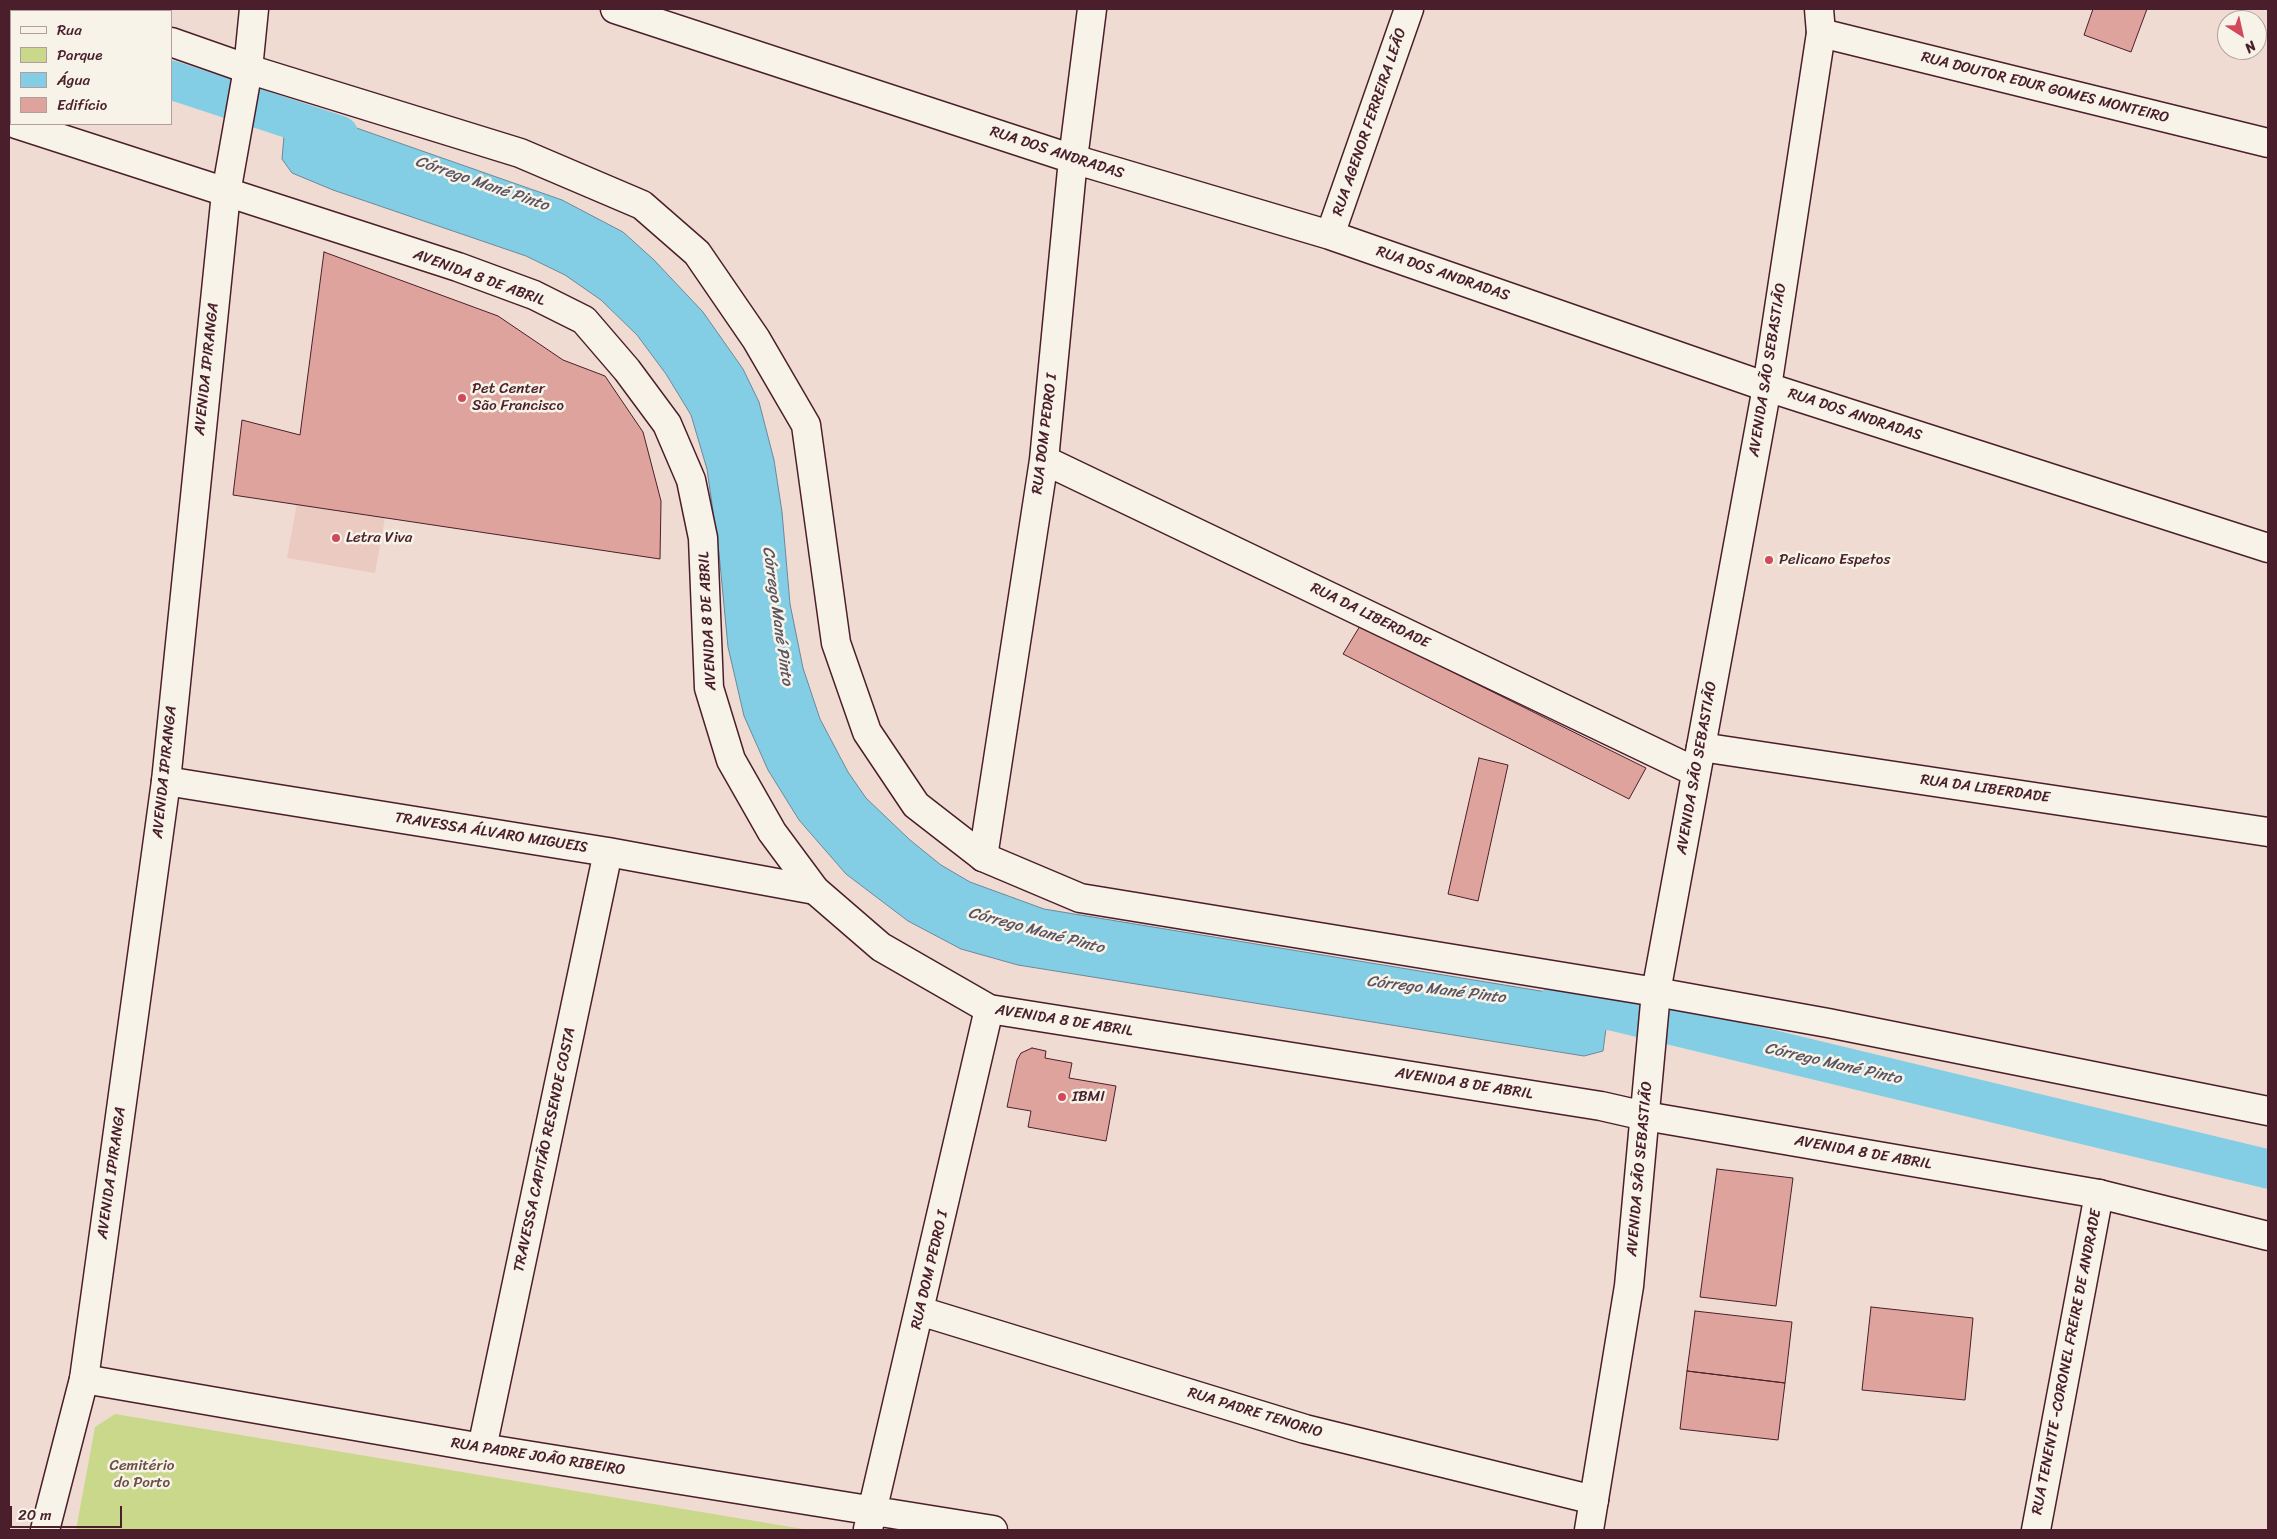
<!DOCTYPE html>
<meta charset="utf-8">
<style>
body{margin:0}
#map{position:relative;width:2277px;height:1539px;overflow:hidden;background:#f0dbd2;font-family:Sriracha,sans-serif}
canvas{display:block}
.frame{position:absolute;inset:0;border:10px solid #4a1f2b;pointer-events:none}
.legend{position:absolute;left:10px;top:10px;width:162px;height:115px;box-sizing:border-box;background:#f7f3e8;border:1px solid #b29e9c;margin:0;padding:6px 9px;list-style:none;font-size:15px;color:#4a1f2b}
.legend li{display:flex;align-items:center;gap:10px;height:25px}
.legend b{width:25px;border:1px solid #b29e9c}
.north{position:absolute;left:2217px;top:10px;width:50px;height:50px;box-sizing:border-box;background:#f7f3e8;border:1px solid #b29e9c;border-radius:50%;rotate:145deg;font-size:14px;font-weight:700;line-height:20px;text-align:center;color:#4a1f2b}
.north::after{content:'';display:block;margin:auto;width:18px;height:22px;background:#d1495b;clip-path:polygon(50% 0,100% 100%,50% 72%,0 100%)}
.scale{position:absolute;left:10px;top:1506px;width:112px;height:22px;box-sizing:border-box;border:2px solid #4a1f2b;border-top:0;padding-left:6px;font-size:15px;line-height:18px;white-space:nowrap;color:#4a1f2b;-webkit-text-stroke:4px #f7f3e8;paint-order:stroke}
</style>
<div id="map">
<canvas width="2277" height="1539"></canvas>
<div class="frame"></div>
<ul class="legend">
<li><b style="height:6px;background:#f7f3e8"></b>Rua</li>
<li><b style="height:14px;background:#cad88c"></b>Parque</li>
<li><b style="height:14px;background:#83cee4"></b>Água</li>
<li><b style="height:14px;background:#dea39d"></b>Edifício</li>
</ul>
<div class="north">N</div>
<div class="scale">20 m</div>
</div>
<script>
const g = document.querySelector('canvas').getContext('2d');
g.lineJoin = 'round';
function fill(path, color) {
  g.fillStyle = color;
  g.fill(path, 'evenodd');
}
function toPath(rows) {
  const path = new Path2D();
  for (const r of rows) {
    path.moveTo(r[0], r[1]);
    for (let i = 2; i < r.length; i += 2) path.lineTo(r[i], r[i + 1]);
  }
  return path;
}
function stroke(path, color, width, dash) {
  g.strokeStyle = color;
  g.lineWidth = width;
  g.lineCap = dash ? 'butt' : 'round';
  g.setLineDash(dash || []);
  g.stroke(path);
}
function drawText(font, color, halo, rows, align = 'center') {
  g.font = font + ' Sriracha,sans-serif';
  g.lineWidth = 5;
  g.setLineDash([]);
  g.textBaseline = 'middle';
  g.strokeStyle = halo;
  g.fillStyle = color;
  for (const [text, x, y, turn = 0] of rows) {
    g.save();
    g.translate(x, y);
    g.rotate((+turn || 0) * Math.PI / 180);
    g.textAlign = isNaN(turn) ? turn : align;
    if (halo) g.strokeText(text, 0, 0);
    g.fillText(text, 0, 0);
    g.restore();
  }
}
fill(toPath([
 [297,503,385,518,375,573,287,558]
]), '#ebcac2');
fill(toPath([
 [115,1414,809,1530,76,1530,95,1427]
]), '#cad88c');
const water = toPath([
 [308,111,562,200,623,232,654,260,703,312,743,369,759,402,774,460,782,512,790,604,803,668,820,719,848,772,866,798,910,840,941,865,970,882,1044,909,1607,1002,1609,1006,1603,1051,1584,1056,1018,965,961,949,908,921,846,874,799,820,768,770,744,716,728,647,719,553,707,469,691,415,666,374,637,335,601,300,565,275,526,256,333,190,292,173,282,159,285,124,294,112,308,111]
]);
fill(water, '#83cee4');
stroke(water, '#6c889a', 1);
stroke(toPath([
 [9,26,11,27],
 [171,80,339,135],
 [1556,1005,1612,1011,2268,1169]
]), '#83cee4', 39);
const building = toPath([
 [2093,9,2147,9,2131,52,2084,35,2093,9],
 [324,252,498,316,563,360,605,376,643,432,661,501,660,559,233,495,242,420,300,435,324,252],
 [1360,626,1646,768,1629,799,1343,654,1360,626],
 [1479,758,1508,765,1478,901,1448,894,1479,758],
 [1032,1048,1046,1051,1045,1058,1072,1063,1069,1078,1116,1086,1106,1141,1028,1127,1031,1111,1007,1107,1017,1060,1021,1053,1032,1048],
 [1717,1169,1793,1178,1776,1306,1700,1297,1717,1169],
 [1871,1307,1973,1318,1965,1400,1862,1390,1871,1307],
 [1695,1311,1792,1322,1785,1383,1687,1371,1695,1311],
 [1687,1371,1785,1383,1778,1440,1680,1429,1687,1371]
]);
fill(building, '#dea39d');
stroke(building, '#4a1f2b', 1);
const minor = toPath([
 [615,9,1073,159,1330,235,1767,387,2268,548],
 [1821,33,2268,143],
 [1330,235,1409,9],
 [1044,460,1696,772],
 [1701,747,2268,832],
 [166,781,608,852,815,890],
 [983,857,1044,460,1073,159,1092,9],
 [920,1311,1305,1429,1594,1500],
 [84,1379,482,1448,993,1530],
 [482,1448,608,852],
 [868,1529,989,1009],
 [2036,1530,2099,1194]
]);
const tertiary = toPath([
 [45,1530,84,1379,166,781,226,193,248,69,254,9],
 [1589,1530,1629,1286,1656,992,1767,387,1821,33,1819,9]
]);
const secondary = toPath([
 [75,9,82,11],
 [171,42,248,69,520,153,642,205,697,253,756,339,806,425,836,643,867,732,916,805,983,857,1080,898,1656,992,1828,1023,2268,1111],
 [16,124,458,267,534,295,584,320,627,370,667,424,691,480,703,538,709,688,731,760,772,832,815,890,881,947,989,1009,1601,1106,1645,1116,2099,1194,2268,1236]
]);
stroke(minor, '#4a1f2b', 31);
stroke(tertiary, '#4a1f2b', 31);
stroke(secondary, '#4a1f2b', 31);
stroke(minor, '#f7f3e8', 28);
stroke(tertiary, '#f7f3e8', 28);
stroke(secondary, '#f7f3e8', 28);
for (const [x, y, r, color] of [
 [462,398,5,"#d1495b"],
 [336,538,5,"#d1495b"],
 [1769,560,5,"#d1495b"],
 [1062,1097,5,"#d1495b"]
]) {
  const dot = new Path2D();
  dot.arc(x, y, r, 0, 2 * Math.PI);
  g.fillStyle = color;
  g.fill(dot);
  stroke(dot, '#f7f3e8', 2);
}
drawText('15px', '#4a1f2b', '#f7f3e8', [
 ["RUA DOUTOR EDUR GOMES MONTEIRO",2045,88,14],
 ["RUA AGENOR FERREIRA LEÃO",1370,122,-71],
 ["RUA DOS ANDRADAS",1057,153,18],
 ["RUA DOS ANDRADAS",1443,274,19],
 ["AVENIDA 8 DE ABRIL",479,278,20],
 ["AVENIDA IPIRANGA",207,369,-84],
 ["AVENIDA SÃO SEBASTIÃO",1768,370,-81],
 ["RUA DOS ANDRADAS",1855,415,18],
 ["RUA DOM PEDRO I",1045,434,-83],
 ["RUA DA LIBERDADE",1370,616,26],
 ["AVENIDA 8 DE ABRIL",708,621,-93],
 ["AVENIDA SÃO SEBASTIÃO",1697,768,-80],
 ["AVENIDA IPIRANGA",165,772,-84],
 ["RUA DA LIBERDADE",1985,789,8],
 ["TRAVESSA ÁLVARO MIGUEIS",491,833,9],
 ["AVENIDA 8 DE ABRIL",1064,1021,9],
 ["AVENIDA 8 DE ABRIL",1464,1084,9],
 ["TRAVESSA CAPITÃO RESENDE COSTA",545,1150,-78],
 ["AVENIDA 8 DE ABRIL",1863,1153,10],
 ["AVENIDA SÃO SEBASTIÃO",1640,1169,-85],
 ["AVENIDA IPIRANGA",112,1173,-82],
 ["RUA DOM PEDRO I",930,1270,-77],
 ["RUA TENENTE -CORONEL FREIRE DE ANDRADE",2067,1362,-79],
 ["RUA PADRE TENORIO",1255,1413,17],
 ["RUA PADRE JOÃO RIBEIRO",538,1457,9]
]);
drawText('15px', '#4a1f2b', '#f7f3e8', [
 ["Pet Center",472,389],
 ["São Francisco",472,406],
 ["Letra Viva",346,538],
 ["Pelicano Espetos",1779,560],
 ["IBMI",1072,1097]
], 'left');
drawText('15px', '#6a4d43', '#f7f3e8', [
 ["Cemitério",142,1466],
 ["do Porto",142,1483]
]);
drawText('italic 16px', '#5b5462', '#f7f3e8', [
 ["Córrego Mané Pinto",482,184,19],
 ["Córrego Mané Pinto",777,616,82],
 ["Córrego Mané Pinto",1036,931,15],
 ["Córrego Mané Pinto",1436,990,7],
 ["Córrego Mané Pinto",1833,1064,13]
]);
</script>
